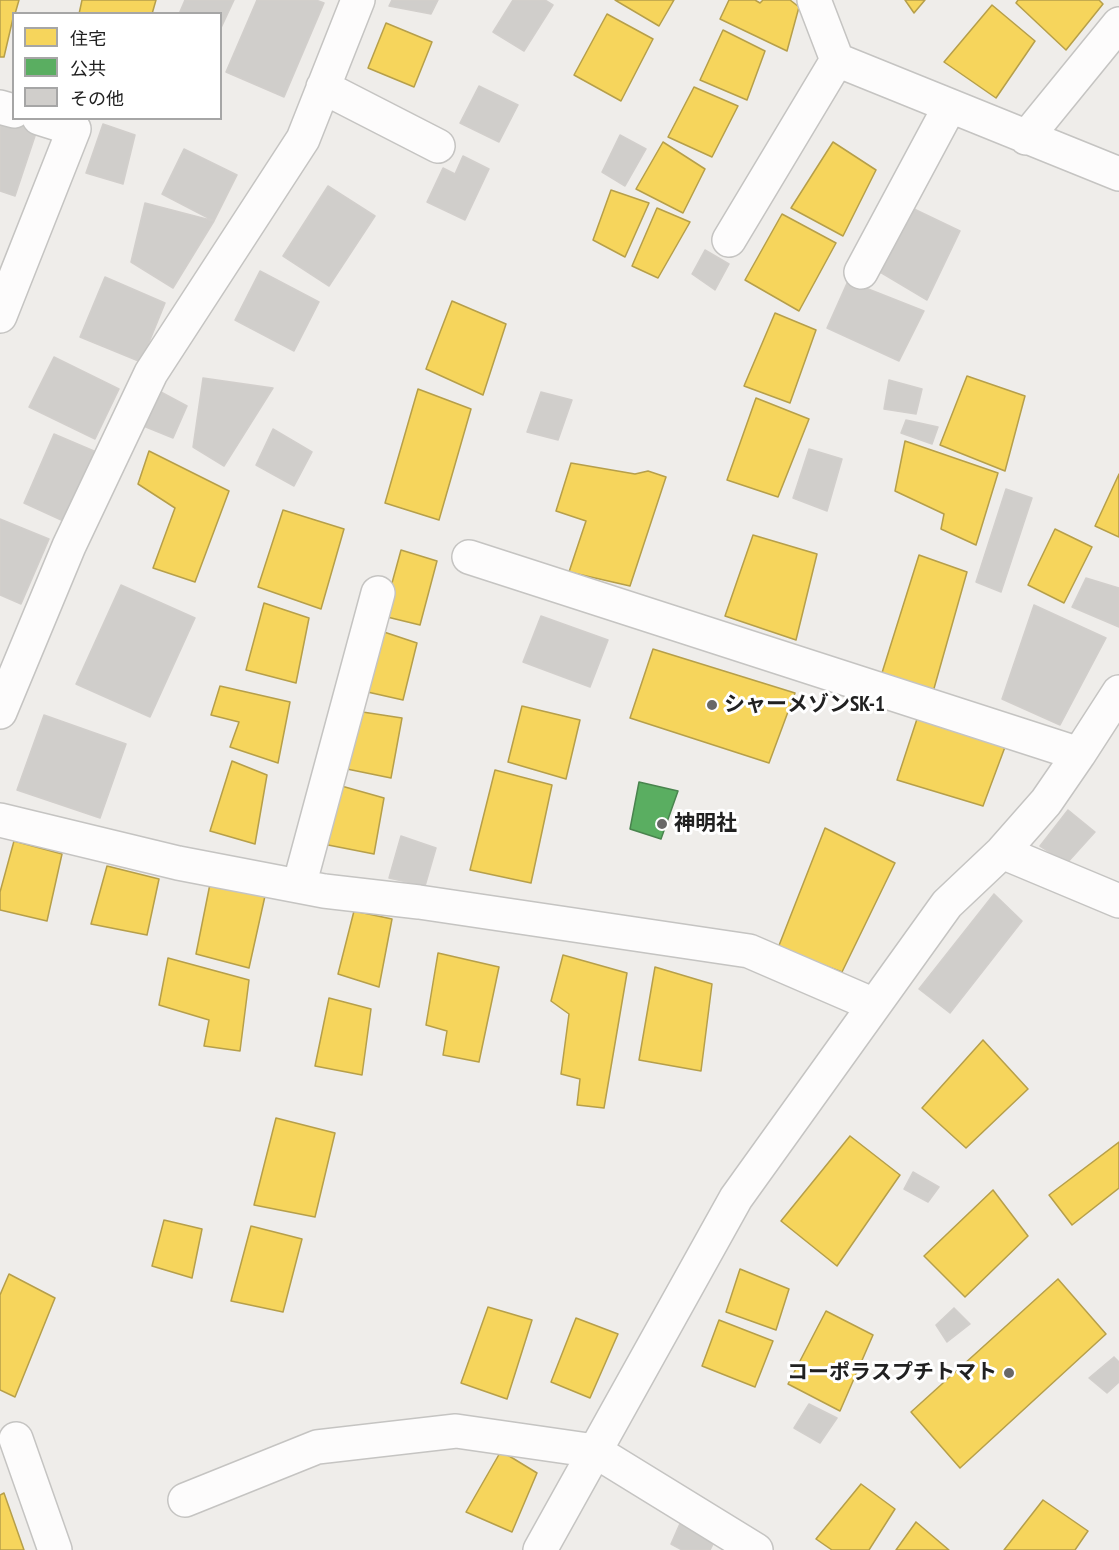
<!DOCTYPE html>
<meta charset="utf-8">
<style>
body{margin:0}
#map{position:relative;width:1119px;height:1550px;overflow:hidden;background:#efedea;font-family:"PT Sans Narrow","Noto Sans JP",sans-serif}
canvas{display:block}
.legend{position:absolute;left:12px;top:12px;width:210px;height:108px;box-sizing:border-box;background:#fff;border:2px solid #a6a6a6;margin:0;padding:8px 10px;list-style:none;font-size:18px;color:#212121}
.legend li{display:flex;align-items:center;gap:12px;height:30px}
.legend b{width:30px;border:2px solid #a6a6a6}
</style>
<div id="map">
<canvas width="1119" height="1550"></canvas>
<ul class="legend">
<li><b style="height:16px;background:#f6d55c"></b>住宅</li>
<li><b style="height:16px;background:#5aae61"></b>公共</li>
<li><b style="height:16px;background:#d0cecb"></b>その他</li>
</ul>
</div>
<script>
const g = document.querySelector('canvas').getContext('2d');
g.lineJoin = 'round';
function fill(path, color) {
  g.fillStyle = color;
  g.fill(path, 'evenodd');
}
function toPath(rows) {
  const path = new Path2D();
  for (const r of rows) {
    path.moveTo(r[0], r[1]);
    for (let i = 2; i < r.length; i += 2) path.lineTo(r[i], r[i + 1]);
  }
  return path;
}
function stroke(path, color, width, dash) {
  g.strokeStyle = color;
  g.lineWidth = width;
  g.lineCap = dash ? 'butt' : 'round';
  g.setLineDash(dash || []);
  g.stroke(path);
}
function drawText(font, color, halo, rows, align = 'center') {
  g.font = font + ' "PT Sans Narrow","Noto Sans JP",sans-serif';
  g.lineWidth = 6;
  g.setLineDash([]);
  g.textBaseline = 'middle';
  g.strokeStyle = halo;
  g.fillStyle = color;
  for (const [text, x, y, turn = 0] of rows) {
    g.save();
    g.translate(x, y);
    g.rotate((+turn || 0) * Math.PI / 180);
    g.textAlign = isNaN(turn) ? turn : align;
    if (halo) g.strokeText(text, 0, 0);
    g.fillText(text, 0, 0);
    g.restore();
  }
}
const homes = toPath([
 [0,0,19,0,15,14,14,14,4,57,0,57,0,0],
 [82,0,156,0,152,14,79,14,82,0],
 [615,0,674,0,659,26,615,0],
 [729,0,755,0,760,3,763,0,790,0,799,7,787,51,720,19,729,0],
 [905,0,925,0,914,13,905,0],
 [1018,0,1099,0,1103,4,1066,50,1016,3,1018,0],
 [992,5,1035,41,996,98,944,62,992,5],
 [607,14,653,39,621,101,574,75,607,14],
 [386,23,432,42,414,87,368,68,386,23],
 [723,30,765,51,747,100,700,80,723,30],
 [694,87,738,106,712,157,668,137,694,87],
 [663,142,705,169,683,213,636,189,663,142],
 [833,142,876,170,843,236,791,208,833,142],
 [611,190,649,203,625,257,593,240,611,190],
 [657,208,690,222,658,278,632,266,657,208],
 [782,214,836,243,799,311,745,280,782,214],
 [452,301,506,324,483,395,426,369,452,301],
 [775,313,816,330,790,403,744,386,775,313],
 [967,376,1025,396,1005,471,940,445,967,376],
 [418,389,471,409,439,520,385,503,418,389],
 [756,398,809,419,778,497,727,480,756,398],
 [905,441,998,473,976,545,941,529,944,514,895,491,905,441],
 [149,451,229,491,195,582,153,568,175,508,138,484,149,451],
 [571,463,635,474,648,471,666,477,630,586,569,572,586,521,556,511,571,463],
 [1119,474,1119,537,1095,526,1119,474],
 [283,510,344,529,321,609,258,587,283,510],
 [1055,529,1092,547,1064,603,1028,585,1055,529],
 [753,535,817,554,796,640,725,616,753,535],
 [401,550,437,561,420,625,383,616,401,550],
 [919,555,967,572,933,692,881,676,919,555],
 [264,603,309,618,296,683,246,670,264,603],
 [378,630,417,643,403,700,363,691,378,630],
 [653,649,795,693,769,763,630,718,653,649],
 [220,686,290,702,278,763,230,747,239,722,211,715,220,686],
 [522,706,580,720,566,779,508,762,522,706],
 [356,711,402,718,391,778,342,768,356,711],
 [917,719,1005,747,983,806,897,780,917,719],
 [232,761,267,775,255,844,210,831,232,761],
 [495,770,552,785,531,883,470,870,495,770],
 [338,785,384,798,374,854,323,844,338,785],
 [825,828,895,863,842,972,778,948,825,828],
 [14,841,62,854,47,921,0,910,0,892,14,841],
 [107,866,159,879,147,935,91,924,107,866],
 [210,884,265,896,249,968,196,954,210,884],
 [354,911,392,919,379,987,338,974,354,911],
 [438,953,499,967,479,1062,443,1055,447,1031,426,1025,438,953],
 [563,955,627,973,604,1108,577,1105,580,1079,561,1074,569,1014,551,1001,563,955],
 [168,958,249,980,240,1051,204,1046,209,1020,159,1005,168,958],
 [655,967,712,984,701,1071,639,1060,655,967],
 [329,998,371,1009,362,1075,315,1066,329,998],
 [983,1040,1028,1089,966,1148,922,1108,983,1040],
 [276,1118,335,1133,315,1217,254,1205,276,1118],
 [850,1136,900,1175,837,1266,781,1221,850,1136],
 [1119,1142,1119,1188,1072,1225,1049,1195,1119,1142],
 [993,1190,1028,1236,965,1297,924,1256,993,1190],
 [164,1220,202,1229,192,1278,152,1266,164,1220],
 [251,1226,302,1239,283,1312,231,1301,251,1226],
 [740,1269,789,1289,776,1330,726,1312,740,1269],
 [9,1274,55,1298,15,1397,0,1390,0,1295,9,1274],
 [1058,1279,1106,1334,960,1468,911,1412,1058,1279],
 [488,1307,532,1320,507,1399,461,1383,488,1307],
 [826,1311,873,1335,840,1411,788,1384,826,1311],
 [576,1318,618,1334,590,1398,551,1382,576,1318],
 [719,1320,773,1341,755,1387,702,1366,719,1320],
 [501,1451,537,1473,512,1532,466,1512,501,1451],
 [861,1484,895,1509,869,1550,832,1550,816,1539,861,1484],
 [4,1493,24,1550,0,1550,0,1495,4,1493],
 [1043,1500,1088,1531,1075,1550,1004,1550,1043,1500],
 [916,1522,949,1550,896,1550,916,1522]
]);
fill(homes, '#f6d55c');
stroke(homes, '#b69f4a', 1.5);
const public = toPath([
 [639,782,678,791,661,839,630,829,639,782]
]);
fill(public, '#5aae61');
stroke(public, '#49844e', 1.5);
const building = toPath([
 [185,0,234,0,220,30,220,14,179,14,185,0],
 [257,0,316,0,324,3,284,97,226,72,257,0],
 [392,0,438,0,431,14,389,6,392,0],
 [513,0,545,0,553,5,524,51,493,32,513,0],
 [479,86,518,105,499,142,460,123,479,86],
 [0,114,38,127,15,196,0,191,0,114],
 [103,124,135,135,123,184,86,173,103,124],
 [620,135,646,149,625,186,602,172,620,135],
 [184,149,237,175,214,221,162,194,184,149],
 [463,156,489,169,465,220,427,202,443,168,455,174,463,156],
 [328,186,375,216,329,286,283,256,328,186],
 [145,203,214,221,173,288,131,262,145,203],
 [914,209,960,231,927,300,880,272,914,209],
 [705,250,729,264,715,290,692,274,705,250],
 [260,271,319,302,294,351,235,320,260,271],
 [105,277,165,303,141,362,80,337,105,277],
 [848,281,924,311,899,361,827,328,848,281],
 [54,357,119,389,95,439,29,407,54,357],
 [203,378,273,388,224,466,193,447,203,378],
 [889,380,922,389,916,414,884,409,889,380],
 [159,391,187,406,173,438,141,425,159,391],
 [541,392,572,400,558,440,527,432,541,392],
 [906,420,938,427,932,444,901,433,906,420],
 [273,429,312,452,294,486,256,465,273,429],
 [54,434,101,454,70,524,24,503,54,434],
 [809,449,842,459,827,511,793,498,809,449],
 [1006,489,1032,498,1001,592,976,582,1006,489],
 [0,519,49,539,21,604,0,595,0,519],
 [1086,578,1119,588,1119,627,1072,607,1086,578],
 [121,585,195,618,150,717,76,684,121,585],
 [1034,605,1106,638,1060,725,1002,699,1034,605],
 [541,616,608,640,590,687,523,662,541,616],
 [44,715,126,744,100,818,17,790,44,715],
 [1068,810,1095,832,1067,863,1040,846,1068,810],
 [401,836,436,848,425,886,389,878,401,836],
 [994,894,1022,921,950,1013,919,989,994,894],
 [913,1172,939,1187,928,1202,904,1189,913,1172],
 [954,1308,970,1324,947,1342,936,1325,954,1308],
 [1114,1357,1119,1362,1119,1382,1107,1393,1089,1378,1114,1357],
 [809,1404,837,1418,820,1443,794,1428,809,1404],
 [682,1519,716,1538,710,1550,682,1550,671,1544,682,1519]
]);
fill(building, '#d0cecb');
stroke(building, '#d2cfcc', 1.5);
const minor = toPath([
 [837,60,1119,174],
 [323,87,438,146],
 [0,107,14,111],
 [1026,138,1119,24],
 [729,240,837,60,814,0],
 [861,272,950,106],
 [0,316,74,129,39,118],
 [469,557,1079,754],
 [0,712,69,546,151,373,303,139,358,0],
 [0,820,178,863,324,891,419,902,749,951,874,1005],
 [1002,852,1119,901],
 [299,886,378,593],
 [16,1439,55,1550],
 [185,1500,317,1447,456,1431,595,1451,756,1550],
 [540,1550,736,1198,947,904,1002,852,1046,802,1079,754,1119,692]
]);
stroke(minor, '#c5c4c2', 36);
stroke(minor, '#fdfcfc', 33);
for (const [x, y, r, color] of [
 [712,705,6,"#696867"],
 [662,824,6,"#696867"],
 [1009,1373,6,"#696867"]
]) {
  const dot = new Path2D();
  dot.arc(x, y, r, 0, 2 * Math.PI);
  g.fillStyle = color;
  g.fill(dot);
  stroke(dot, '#fff', 2);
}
drawText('bold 21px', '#212121', '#fff', [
 ["シャーメゾンSK-1",724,705],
 ["神明社",674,824],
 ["コーポラスプチトマト",997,1373,"right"]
], 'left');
</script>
